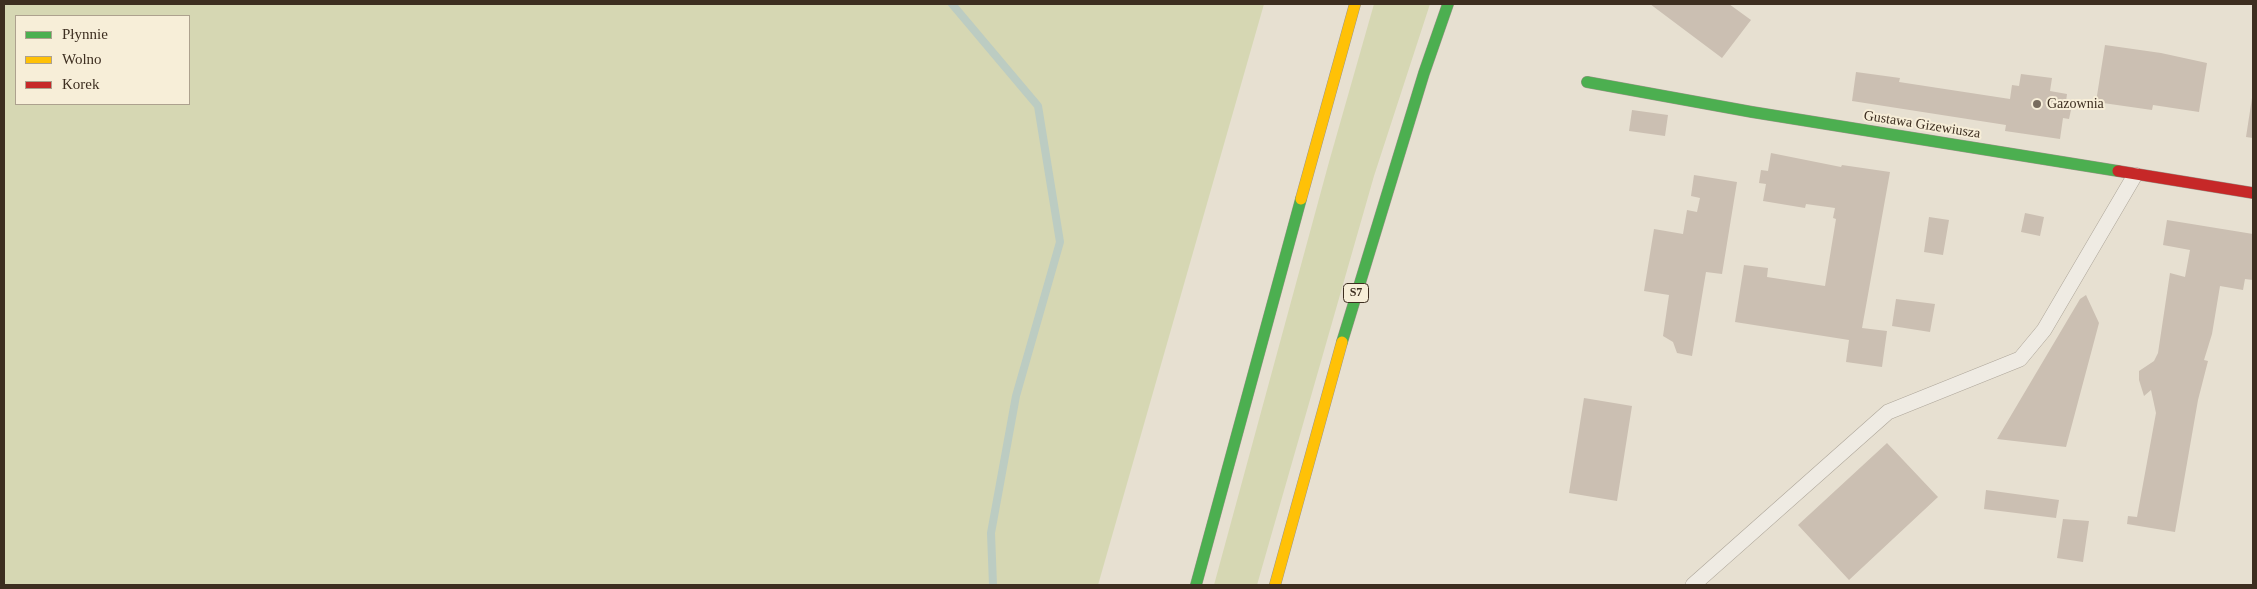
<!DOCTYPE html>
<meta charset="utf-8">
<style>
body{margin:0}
#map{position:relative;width:2257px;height:589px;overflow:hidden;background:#e7e0d1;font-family:Georgia,serif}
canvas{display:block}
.frame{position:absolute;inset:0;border:5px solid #3d2e20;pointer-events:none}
.legend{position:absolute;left:15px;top:15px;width:175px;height:90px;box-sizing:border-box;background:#f7eed8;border:1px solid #ada18e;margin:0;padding:6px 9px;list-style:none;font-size:15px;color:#3d2e20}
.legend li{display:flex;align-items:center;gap:10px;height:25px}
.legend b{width:25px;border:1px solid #ada18e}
</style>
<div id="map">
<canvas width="2257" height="589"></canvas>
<div class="frame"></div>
<ul class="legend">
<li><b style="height:6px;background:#4caf50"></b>Płynnie</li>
<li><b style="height:6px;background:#ffc107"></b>Wolno</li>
<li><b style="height:6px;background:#c62828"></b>Korek</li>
</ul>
</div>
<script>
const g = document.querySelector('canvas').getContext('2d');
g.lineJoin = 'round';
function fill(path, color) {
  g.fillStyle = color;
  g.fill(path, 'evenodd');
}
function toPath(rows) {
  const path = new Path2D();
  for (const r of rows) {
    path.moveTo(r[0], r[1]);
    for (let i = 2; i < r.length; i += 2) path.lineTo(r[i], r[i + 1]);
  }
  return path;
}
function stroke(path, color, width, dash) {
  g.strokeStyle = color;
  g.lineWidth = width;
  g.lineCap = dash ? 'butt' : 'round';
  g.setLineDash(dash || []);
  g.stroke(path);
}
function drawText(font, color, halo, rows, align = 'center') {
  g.font = font + ' Georgia,serif';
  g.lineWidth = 4;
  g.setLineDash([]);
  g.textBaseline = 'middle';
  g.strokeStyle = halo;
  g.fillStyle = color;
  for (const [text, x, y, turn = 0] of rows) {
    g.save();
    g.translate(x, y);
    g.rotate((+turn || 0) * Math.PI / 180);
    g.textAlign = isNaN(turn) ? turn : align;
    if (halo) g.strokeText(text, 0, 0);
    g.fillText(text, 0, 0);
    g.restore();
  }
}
fill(toPath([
 [4,4,1264,4,1098,585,4,585],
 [16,16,189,16,189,104,16,104],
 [1374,4,1430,4,1374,176,1257,585,1214,585,1329,162]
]), '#d6d7b3');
stroke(toPath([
 [952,4,1038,106,1060,242,1016,396,991,533,993,585]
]), '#bcccc2', 8);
fill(toPath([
 [1650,4,1729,4,1751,20,1722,58],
 [2105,45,2161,53,2207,63,2199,112,2153,105,2152,110,2096,102],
 [1856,72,1900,78,1899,82,2010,99,2012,85,2019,86,2021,74,2052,78,2050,91,2067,94,2065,109,2071,110,2069,119,2063,118,2060,139,2005,131,2006,125,1852,101],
 [2252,98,2253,98,2253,138,2246,137],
 [1632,110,1668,115,1665,136,1629,131],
 [1771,153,1841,167,1842,165,1890,172,1862,328,1887,331,1882,367,1846,362,1849,340,1735,322,1744,265,1768,268,1767,277,1825,286,1836,219,1833,218,1835,208,1806,204,1805,208,1763,201,1766,184,1759,183,1761,170,1768,171],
 [1694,175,1737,182,1722,274,1706,272,1692,356,1677,353,1673,342,1663,336,1669,295,1644,291,1654,229,1683,234,1687,210,1697,212,1700,198,1691,196],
 [2025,213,2044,217,2040,236,2021,232],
 [1929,217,1949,220,1943,255,1924,252],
 [2167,220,2253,234,2253,280,2245,279,2243,290,2220,286,2212,334,2204,360,2208,361,2198,400,2175,532,2127,524,2128,516,2137,517,2156,413,2151,390,2144,396,2139,380,2139,371,2154,361,2158,353,2170,273,2185,277,2190,250,2163,245],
 [2086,295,2099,323,2066,447,1997,439,2080,299],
 [1896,299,1935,304,1930,332,1892,326],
 [1584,398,1632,406,1617,501,1569,493],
 [1887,443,1938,497,1849,580,1798,525],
 [1986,490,2059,500,2056,518,1984,509],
 [2063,519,2089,521,2083,562,2057,558]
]), '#cbbfb2');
const lane = toPath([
 [1693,585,1888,412,2020,359,2044,330,2135,175]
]);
const fast = toPath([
 [1587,82,1752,112,2118,171],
 [1342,342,1424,73,1448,4],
 [1196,585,1301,199]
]);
const slow = toPath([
 [1301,199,1355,4],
 [1275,585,1342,342]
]);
const jam = toPath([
 [2118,171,2253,193]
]);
stroke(lane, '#ada599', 16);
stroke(fast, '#9c958a', 12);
stroke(slow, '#9c958a', 12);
stroke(jam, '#9c958a', 12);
stroke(lane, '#efebe3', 15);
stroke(fast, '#4caf50', 11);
stroke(slow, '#ffc107', 11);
stroke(jam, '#c62828', 11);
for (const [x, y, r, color] of [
 [2037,104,5,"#786c5e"]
]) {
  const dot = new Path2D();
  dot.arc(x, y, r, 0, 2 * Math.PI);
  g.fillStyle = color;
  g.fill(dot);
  stroke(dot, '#f7eed8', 2);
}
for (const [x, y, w] of [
 [1356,293,25]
]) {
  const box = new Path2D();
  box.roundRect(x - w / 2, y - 9.5, w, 19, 4);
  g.fillStyle = '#f7eed8';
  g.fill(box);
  stroke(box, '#3d2e20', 1);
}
drawText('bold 12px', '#3d2e20', null, [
 ["S7",1356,293]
]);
drawText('14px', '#3d2e20', '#f7eed8', [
 ["Gazownia",2047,104]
], 'left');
drawText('14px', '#3d2e20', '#f7eed8', [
 ["Gustawa Gizewiusza",1922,125,9]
]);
</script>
